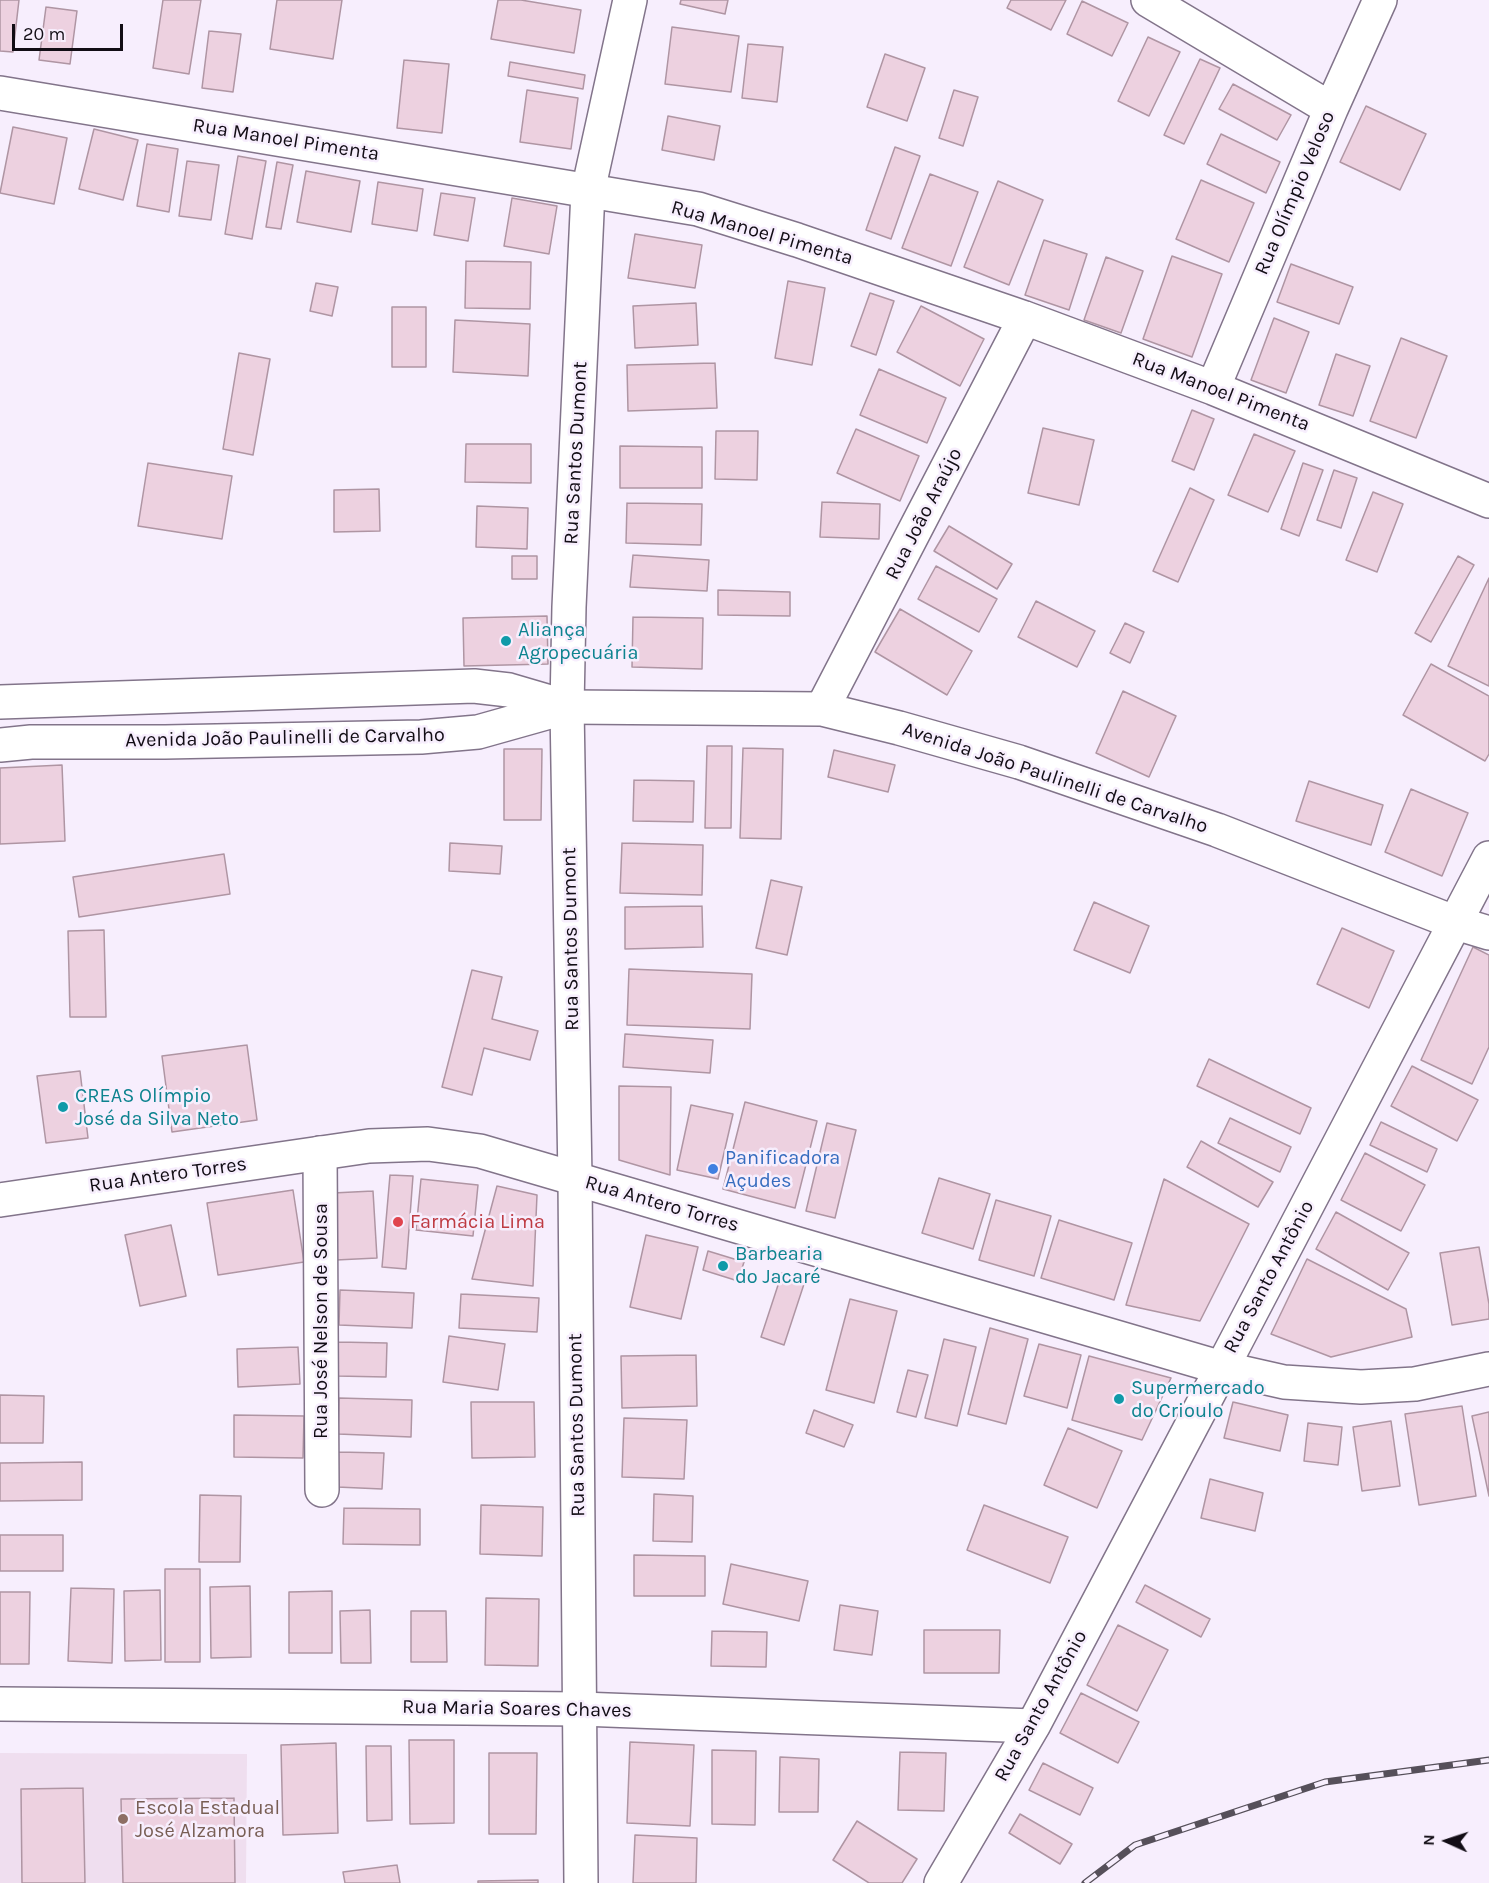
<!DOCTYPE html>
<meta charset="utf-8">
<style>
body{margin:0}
#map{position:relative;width:1489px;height:1883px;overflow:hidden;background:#f7eefd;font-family:Karla,sans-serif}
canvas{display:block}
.north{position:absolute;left:1417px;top:1811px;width:60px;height:60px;-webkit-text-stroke:4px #f7eefd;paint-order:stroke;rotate:273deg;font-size:16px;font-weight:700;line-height:24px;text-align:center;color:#120d15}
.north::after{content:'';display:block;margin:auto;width:21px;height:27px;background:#120d15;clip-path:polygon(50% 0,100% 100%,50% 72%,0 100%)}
.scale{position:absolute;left:12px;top:24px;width:111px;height:27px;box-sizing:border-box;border:3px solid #120d15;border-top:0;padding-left:8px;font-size:18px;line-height:21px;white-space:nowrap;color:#120d15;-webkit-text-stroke:4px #f7eefd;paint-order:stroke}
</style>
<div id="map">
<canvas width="1489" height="1883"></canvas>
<div class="north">N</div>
<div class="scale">20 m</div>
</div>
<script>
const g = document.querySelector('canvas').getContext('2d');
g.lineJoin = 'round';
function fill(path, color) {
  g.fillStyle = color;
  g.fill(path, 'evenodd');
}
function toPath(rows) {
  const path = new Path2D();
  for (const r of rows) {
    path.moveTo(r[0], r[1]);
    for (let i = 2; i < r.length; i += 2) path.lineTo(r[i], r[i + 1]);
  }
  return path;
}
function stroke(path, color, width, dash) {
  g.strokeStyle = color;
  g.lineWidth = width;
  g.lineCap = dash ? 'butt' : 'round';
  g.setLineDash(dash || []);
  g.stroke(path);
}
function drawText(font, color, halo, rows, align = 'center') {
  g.font = font + ' Karla,sans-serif';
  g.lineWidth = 5;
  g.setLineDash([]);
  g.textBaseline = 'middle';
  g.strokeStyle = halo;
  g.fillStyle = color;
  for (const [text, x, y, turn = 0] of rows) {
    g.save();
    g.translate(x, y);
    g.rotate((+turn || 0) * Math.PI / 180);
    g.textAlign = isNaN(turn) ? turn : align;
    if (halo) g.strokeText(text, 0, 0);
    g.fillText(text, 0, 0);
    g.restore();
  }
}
fill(toPath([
 [0,1753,247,1754,246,1883,0,1883]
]), '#efdeef');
const building = toPath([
 [0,0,19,0,13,52,0,51,0,0],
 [163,0,201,0,189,74,153,68,163,0],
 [277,0,342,0,333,59,270,49,277,0],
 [498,0,521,0,581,10,574,53,491,39,498,0],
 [681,0,728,0,725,14,680,4,681,0],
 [1011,0,1066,0,1051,30,1007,8,1011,0],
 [1082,1,1128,23,1112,56,1067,34,1082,1],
 [46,7,77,11,70,64,39,60,46,7],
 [672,27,739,36,731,92,665,84,672,27],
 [209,31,241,34,233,92,202,88,209,31],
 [1148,37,1180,52,1149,116,1118,101,1148,37],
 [748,44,783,47,777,102,742,98,748,44],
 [885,54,925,68,907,121,867,107,885,54],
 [1200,59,1220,68,1184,144,1164,135,1200,59],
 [404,60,449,64,442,133,397,128,404,60],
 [510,62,585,75,583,89,508,76,510,62],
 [1233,84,1291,115,1277,140,1219,109,1233,84],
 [527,90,578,98,571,149,520,142,527,90],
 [954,90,978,97,963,146,939,138,954,90],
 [1366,106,1426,134,1400,190,1340,162,1366,106],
 [668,116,720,126,714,160,662,150,668,116],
 [13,127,67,138,54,204,0,193,13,127],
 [94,129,138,140,123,200,79,189,94,129],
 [1221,134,1280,162,1266,193,1207,164,1221,134],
 [147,144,178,149,169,212,137,206,147,144],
 [895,147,920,156,891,239,866,230,895,147],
 [238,156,266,161,252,239,225,234,238,156],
 [187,161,219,165,211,220,179,216,187,161],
 [277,162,293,165,281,229,266,227,277,162],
 [306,171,360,181,351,232,297,222,306,171],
 [930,174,978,192,951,266,902,248,930,174],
 [1201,180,1254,203,1229,262,1176,239,1201,180],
 [998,181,1043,200,1009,285,964,267,998,181],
 [378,182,423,189,417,231,372,224,378,182],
 [441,193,475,198,468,241,434,235,441,193],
 [512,198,557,206,549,254,504,246,512,198],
 [635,234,702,245,695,288,628,278,635,234],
 [1044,240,1087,254,1069,310,1025,295,1044,240],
 [1172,256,1222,274,1192,357,1143,339,1172,256],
 [1106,257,1143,271,1121,333,1084,320,1106,257],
 [466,261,531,262,530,309,465,308,466,261],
 [1291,264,1353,287,1339,324,1277,302,1291,264],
 [788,281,825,288,812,365,775,358,788,281],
 [316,283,338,287,332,316,310,311,316,283],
 [870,293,894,301,876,355,851,346,870,293],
 [696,303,698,345,635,348,633,306,696,303],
 [921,306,984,339,960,386,897,352,921,306],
 [392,307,426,307,426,367,392,367,392,307],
 [1274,318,1309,332,1286,393,1251,380,1274,318],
 [455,320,530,324,528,376,453,372,455,320],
 [1401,338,1447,356,1416,438,1370,421,1401,338],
 [239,353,270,359,253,455,223,449,239,353],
 [1336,354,1370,366,1353,416,1319,405,1336,354],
 [715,363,717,408,628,411,627,365,715,363],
 [879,369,946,398,927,443,860,415,879,369],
 [1192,410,1214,419,1194,470,1172,461,1192,410],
 [1043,428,1094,440,1079,505,1028,493,1043,428],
 [856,429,919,456,900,501,837,473,856,429],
 [716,431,758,431,757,480,715,479,716,431],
 [1254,434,1295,451,1268,512,1228,495,1254,434],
 [466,444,531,444,531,483,465,482,466,444],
 [620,446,702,447,702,488,620,488,620,446],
 [148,463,232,476,222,539,138,526,148,463],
 [1303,463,1323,470,1299,536,1281,529,1303,463],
 [1334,470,1357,478,1341,528,1317,520,1334,470],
 [1190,488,1214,500,1178,582,1153,571,1190,488],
 [379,489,380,531,334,532,334,490,379,489],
 [1373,492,1403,504,1377,572,1346,560,1373,492],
 [822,502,880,504,879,539,820,537,822,502],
 [627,503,702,504,701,545,626,543,627,503],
 [477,506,528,508,527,549,476,547,477,506],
 [949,526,1012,564,997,589,934,551,949,526],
 [633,555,709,560,707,591,630,587,633,555],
 [512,556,537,556,537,579,512,579,512,556],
 [1458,556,1474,565,1431,642,1415,633,1458,556],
 [936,566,997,599,979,632,918,599,936,566],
 [1489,578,1489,686,1448,666,1489,578],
 [718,590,790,592,790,616,718,615,718,590],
 [1036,601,1095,631,1077,667,1018,637,1036,601],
 [900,609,972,651,947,695,875,652,900,609],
 [547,616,548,664,464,666,463,618,547,616],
 [633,617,703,618,702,669,632,667,633,617],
 [1125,623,1144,632,1130,663,1110,653,1125,623],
 [1431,664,1489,696,1489,754,1485,761,1403,715,1431,664],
 [1123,691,1176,716,1149,777,1096,753,1123,691],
 [707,746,732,746,731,828,705,828,707,746],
 [743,748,783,749,781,839,740,838,743,748],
 [504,749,542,749,541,820,504,820,504,749],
 [834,750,895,765,888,792,828,777,834,750],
 [62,765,65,841,0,844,0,768,62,765],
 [634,780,694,781,693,822,633,821,634,780],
 [1309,781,1383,805,1371,845,1296,821,1309,781],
 [1411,789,1468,813,1442,876,1385,852,1411,789],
 [450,843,502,846,500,874,449,871,450,843],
 [622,843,703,845,702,895,620,893,622,843],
 [224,854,230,894,79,917,73,877,224,854],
 [771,880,802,887,787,955,756,948,771,880],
 [1094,902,1149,926,1130,973,1074,950,1094,902],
 [702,906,703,947,625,949,625,907,702,906],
 [1342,928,1394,951,1369,1008,1317,984,1342,928],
 [104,930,106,1017,70,1017,68,931,104,930],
 [1473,947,1489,955,1489,1047,1472,1084,1421,1060,1473,947],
 [629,969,752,974,750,1029,627,1025,629,969],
 [472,970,502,977,492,1019,538,1031,530,1060,484,1048,472,1095,442,1087,472,970],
 [625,1034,713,1040,710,1073,623,1067,625,1034],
 [247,1045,257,1120,172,1132,162,1056,247,1045],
 [1209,1059,1311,1108,1300,1134,1197,1086,1209,1059],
 [1412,1066,1478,1100,1457,1141,1391,1106,1412,1066],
 [80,1071,88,1138,46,1143,37,1076,80,1071],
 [619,1086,671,1087,670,1175,619,1160,619,1086],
 [745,1102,817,1121,795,1208,723,1189,745,1102],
 [691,1105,733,1114,718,1179,677,1170,691,1105],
 [1230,1118,1291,1147,1280,1172,1218,1143,1230,1118],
 [1381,1122,1437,1149,1427,1172,1370,1145,1381,1122],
 [827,1123,856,1130,835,1218,806,1211,827,1123],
 [1201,1141,1273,1182,1258,1207,1187,1167,1201,1141],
 [1365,1153,1425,1185,1401,1231,1341,1200,1365,1153],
 [390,1175,413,1176,406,1269,382,1267,390,1175],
 [939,1178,990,1194,973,1249,922,1233,939,1178],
 [421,1179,478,1185,473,1236,416,1230,421,1179],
 [1164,1179,1249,1224,1200,1321,1126,1305,1164,1179],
 [497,1186,537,1195,533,1286,472,1279,497,1186],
 [293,1190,304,1262,218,1275,207,1203,293,1190],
 [373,1191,377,1258,336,1260,333,1193,373,1191],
 [996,1200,1051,1216,1034,1276,979,1260,996,1200],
 [1336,1212,1409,1253,1388,1290,1316,1249,1336,1212],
 [1059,1220,1132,1243,1114,1300,1041,1278,1059,1220],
 [171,1225,186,1296,140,1306,125,1235,171,1225],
 [646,1235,698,1247,681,1319,630,1307,646,1235],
 [1479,1247,1489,1304,1489,1319,1452,1325,1440,1253,1479,1247],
 [708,1251,744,1262,738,1281,703,1270,708,1251],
 [1307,1259,1406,1309,1412,1337,1331,1357,1271,1334,1307,1259],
 [782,1273,805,1281,784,1345,761,1337,782,1273],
 [340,1290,414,1293,412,1328,339,1325,340,1290],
 [461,1294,539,1298,537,1332,459,1328,461,1294],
 [850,1299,897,1311,874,1403,826,1390,850,1299],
 [990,1328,1028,1339,1006,1424,968,1414,990,1328],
 [449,1336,505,1344,498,1390,443,1382,449,1336],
 [944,1339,976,1347,957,1426,925,1418,944,1339],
 [338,1342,387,1343,386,1377,336,1376,338,1342],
 [1039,1344,1081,1355,1067,1408,1024,1396,1039,1344],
 [298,1347,300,1384,238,1387,237,1349,298,1347],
 [696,1355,697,1406,622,1408,621,1356,696,1355],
 [1089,1356,1171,1378,1142,1440,1072,1420,1089,1356],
 [908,1370,928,1375,916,1417,897,1412,908,1370],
 [0,1395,44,1396,43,1443,0,1443,0,1395],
 [339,1398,412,1400,411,1437,338,1434,339,1398],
 [471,1402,534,1402,535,1457,472,1458,471,1402],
 [1233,1402,1288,1415,1280,1451,1224,1438,1233,1402],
 [1462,1406,1476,1496,1419,1505,1405,1414,1462,1406],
 [814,1410,853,1425,844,1447,806,1433,814,1410],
 [1489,1412,1489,1496,1472,1416,1489,1412],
 [234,1415,304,1416,303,1458,234,1457,234,1415],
 [624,1418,687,1420,684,1479,622,1477,624,1418],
 [1391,1421,1400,1486,1362,1491,1353,1427,1391,1421],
 [1308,1423,1342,1427,1338,1465,1304,1461,1308,1423],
 [1068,1428,1122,1451,1097,1508,1044,1485,1068,1428],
 [338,1452,384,1453,382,1489,337,1487,338,1452],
 [82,1462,82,1500,0,1501,0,1463,82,1462],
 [1210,1479,1263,1493,1255,1531,1201,1518,1210,1479],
 [654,1494,693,1496,692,1542,653,1541,654,1494],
 [200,1495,241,1496,240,1562,199,1562,200,1495],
 [481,1505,543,1507,542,1556,480,1554,481,1505],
 [984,1505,1068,1537,1050,1583,967,1550,984,1505],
 [344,1508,420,1509,420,1545,343,1544,344,1508],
 [0,1535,63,1535,63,1571,0,1571,0,1535],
 [634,1555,705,1556,705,1596,634,1596,634,1555],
 [731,1564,808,1581,799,1621,723,1604,731,1564],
 [165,1569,200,1569,200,1662,165,1662,165,1569],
 [1145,1585,1210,1619,1201,1637,1136,1602,1145,1585],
 [250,1586,251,1657,211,1658,210,1587,250,1586],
 [71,1588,114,1589,112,1663,68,1661,71,1588],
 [160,1590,161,1660,125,1661,124,1591,160,1590],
 [332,1591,332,1653,289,1653,289,1592,332,1591],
 [0,1592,30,1592,29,1664,0,1664,0,1592],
 [486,1598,539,1599,538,1666,485,1665,486,1598],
 [840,1605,878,1611,872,1655,834,1650,840,1605],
 [370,1610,371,1663,341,1663,340,1611,370,1610],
 [411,1611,446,1611,447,1662,411,1662,411,1611],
 [1118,1625,1168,1650,1137,1711,1087,1685,1118,1625],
 [924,1630,1000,1630,999,1673,924,1673,924,1630],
 [712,1631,767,1632,766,1667,711,1666,712,1631],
 [1081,1693,1139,1722,1118,1763,1060,1733,1081,1693],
 [409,1740,454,1740,454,1823,410,1824,409,1740],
 [630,1742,694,1745,690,1826,627,1823,630,1742],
 [336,1743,338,1833,283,1835,281,1745,336,1743],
 [366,1746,391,1746,392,1820,367,1821,366,1746],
 [712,1750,756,1751,755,1825,712,1824,712,1750],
 [900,1752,946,1753,944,1811,898,1810,900,1752],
 [489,1753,537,1753,536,1834,489,1834,489,1753],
 [780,1757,819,1759,818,1812,779,1812,780,1757],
 [1043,1763,1093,1788,1080,1815,1029,1790,1043,1763],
 [83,1788,85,1883,22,1883,21,1789,83,1788],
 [234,1798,235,1883,123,1883,121,1799,234,1798],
 [1020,1814,1072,1844,1060,1864,1009,1833,1020,1814],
 [857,1821,917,1859,902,1883,869,1883,833,1860,857,1821],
 [635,1835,697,1838,696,1883,633,1883,635,1835],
 [397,1865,400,1883,345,1883,343,1872,397,1865],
 [538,1880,538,1883,478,1883,478,1881,538,1880]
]);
fill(building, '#edd1e0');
stroke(building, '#af95a3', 1.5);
const minor = toPath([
 [1148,0,1331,109],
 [0,93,698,209,797,240,1025,318,1213,388,1489,501],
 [1213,388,1331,109,1380,0],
 [567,707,822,709,899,728,1019,762,1217,830,1456,923,1489,933],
 [822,709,1025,318],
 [320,1153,322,1490],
 [0,1704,581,1709,1033,1726],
 [941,1883,1033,1726,1222,1368,1284,1382,1361,1387,1415,1384,1489,1369]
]);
const tertiary = toPath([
 [0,702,474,686,509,690,567,707],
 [0,745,31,742,165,742,421,737,478,732,567,707],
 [0,1200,369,1146,428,1144,480,1151,1222,1368,1489,858]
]);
const secondary = toPath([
 [581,1883,575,1179,567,707,569,607,588,191,630,0]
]);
stroke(minor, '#82748a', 36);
stroke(tertiary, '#82748a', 36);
stroke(secondary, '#82748a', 36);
stroke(minor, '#fff', 33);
stroke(tertiary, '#fff', 33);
stroke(secondary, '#fff', 33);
const rail = toPath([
 [1085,1883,1135,1845,1325,1782,1489,1760]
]);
stroke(rail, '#56505a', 7);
stroke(rail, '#f7eefd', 4.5, [14]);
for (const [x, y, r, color] of [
 [506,641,6,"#0f9aa8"],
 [63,1107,6,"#0f9aa8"],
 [713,1169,6,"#3f7fe0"],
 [398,1222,6,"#e0444e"],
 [723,1266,6,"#0f9aa8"],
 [1119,1399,6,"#0f9aa8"],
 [123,1819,6,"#8d6e63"]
]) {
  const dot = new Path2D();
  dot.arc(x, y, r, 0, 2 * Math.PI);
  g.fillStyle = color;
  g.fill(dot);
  stroke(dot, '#f7eefd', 2);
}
drawText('20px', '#120d15', '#f7eefd', [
 ["Rua Manoel Pimenta",286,140,9],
 ["Rua Olímpio Veloso",1295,193,-67],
 ["Rua Manoel Pimenta",762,233,16],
 ["Rua Manoel Pimenta",1221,392,21],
 ["Rua Santos Dumont",576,453,-87],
 ["Rua João Araújo",924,514,-63],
 ["Avenida João Paulinelli de Carvalho",285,738,-1],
 ["Avenida João Paulinelli de Carvalho",1055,778,18],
 ["Rua Santos Dumont",571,939,-91],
 ["Rua Antero Torres",168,1175,-8],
 ["Rua Antero Torres",662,1204,16],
 ["Rua Santo Antônio",1269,1277,-62],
 ["Rua José Nelson de Sousa",321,1321,-90],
 ["Rua Santos Dumont",577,1425,-91],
 ["Rua Santo Antônio",1041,1706,-61],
 ["Rua Maria Soares Chaves",517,1709,1]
]);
drawText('20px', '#0d838f', '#f7eefd', [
 ["Aliança",518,630],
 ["Agropecuária",518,653],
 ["CREAS Olímpio",75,1096],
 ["José da Silva Neto",75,1119],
 ["Barbearia",735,1254],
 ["do Jacaré",735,1277],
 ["Supermercado",1131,1388],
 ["do Crioulo",1131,1411]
], 'left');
drawText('20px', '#366cbe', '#f7eefd', [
 ["Panificadora",725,1158],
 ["Açudes",725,1181]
], 'left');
drawText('20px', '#be3a42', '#f7eefd', [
 ["Farmácia Lima",410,1222]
], 'left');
drawText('20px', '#785e54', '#f7eefd', [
 ["Escola Estadual",135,1808],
 ["José Alzamora",135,1831]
], 'left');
</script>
